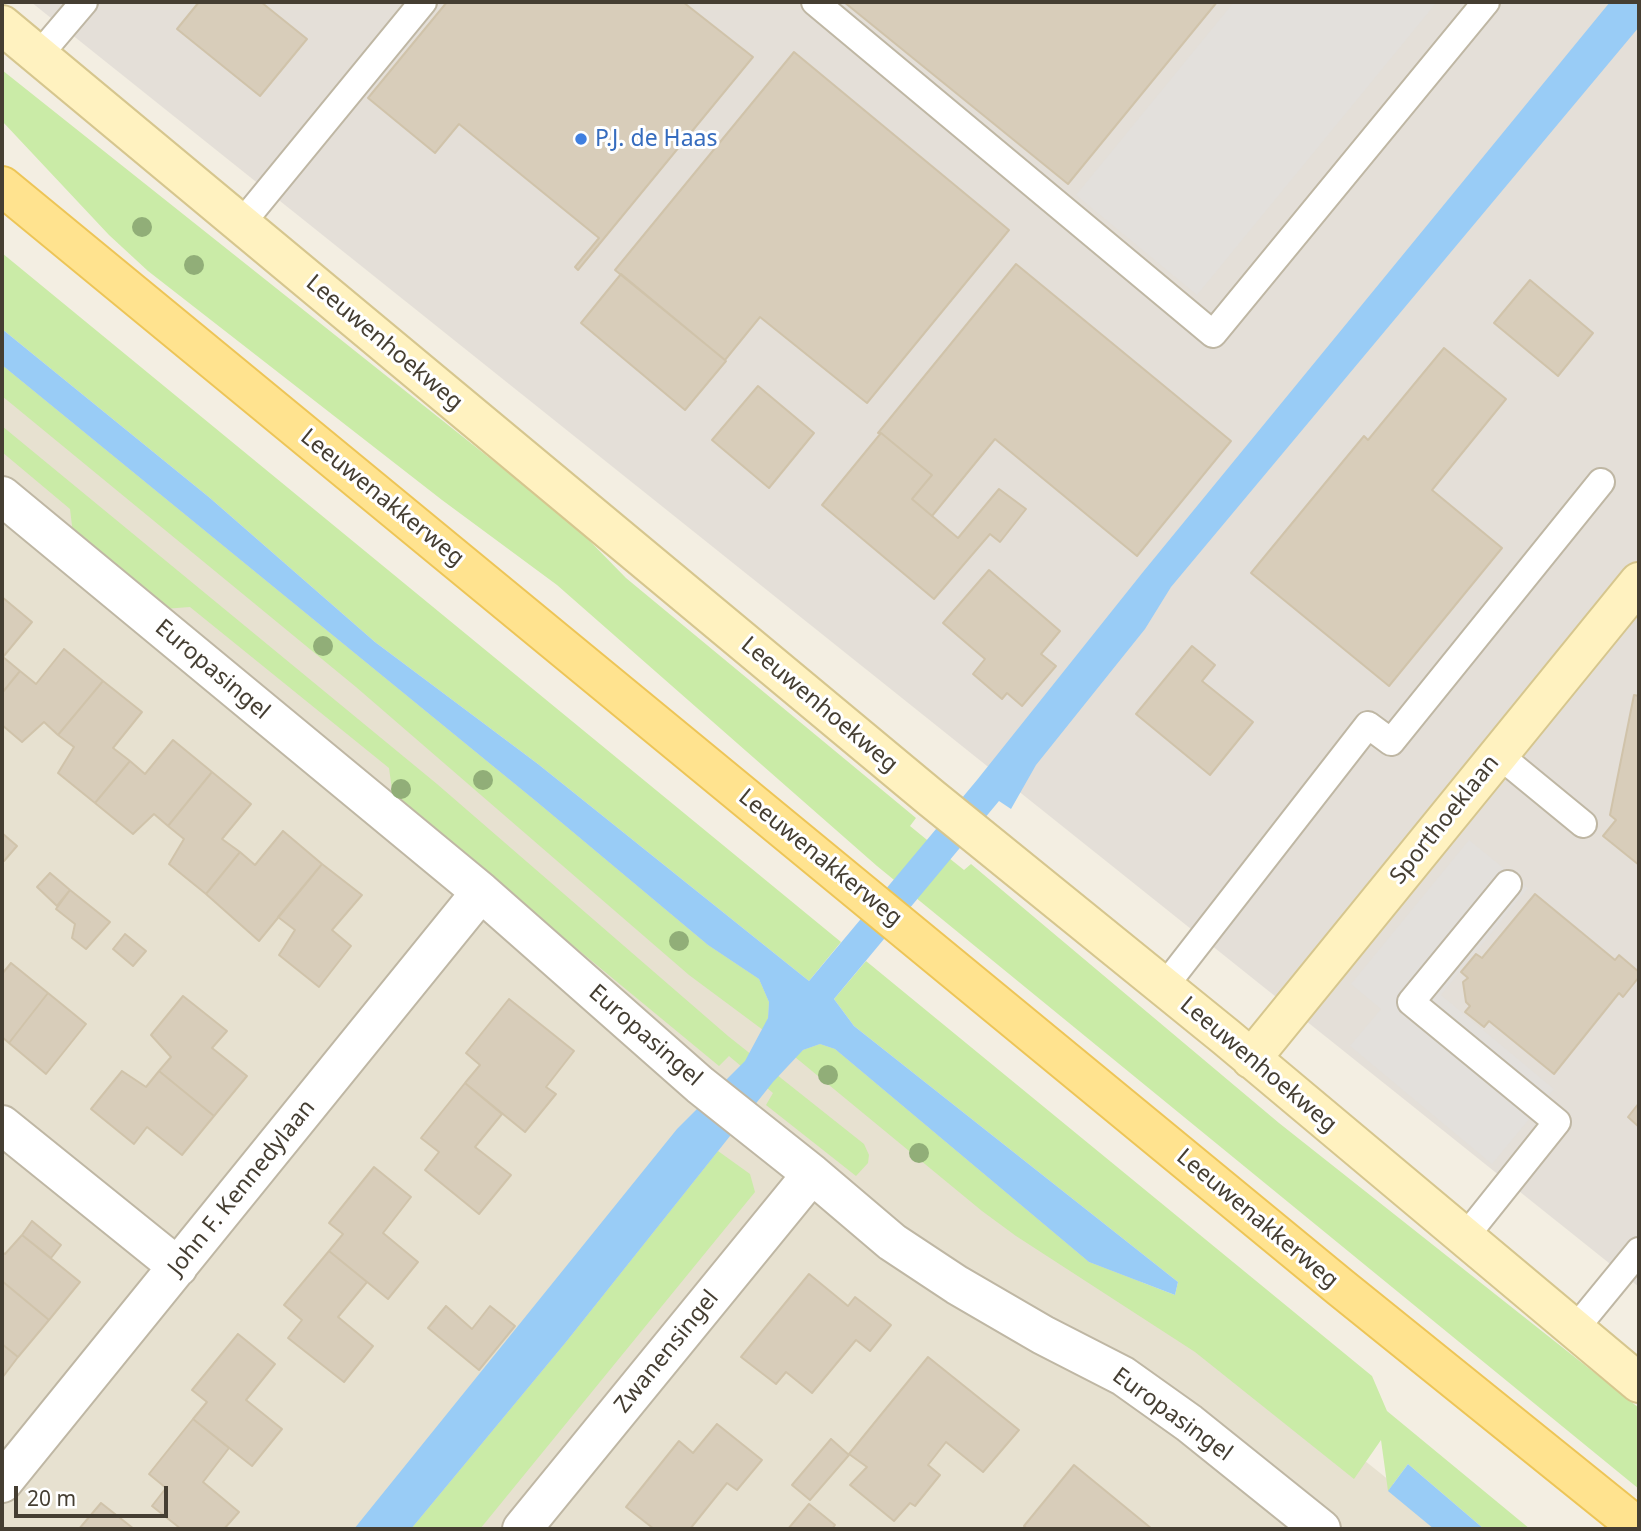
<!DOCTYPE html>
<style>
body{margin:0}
#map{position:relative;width:1641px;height:1531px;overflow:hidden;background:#f3eee2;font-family:"Noto Sans",sans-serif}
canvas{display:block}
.frame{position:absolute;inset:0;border:4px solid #453e32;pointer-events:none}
.scale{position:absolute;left:14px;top:1486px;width:154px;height:32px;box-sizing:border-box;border:4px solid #453e32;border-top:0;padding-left:9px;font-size:21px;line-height:24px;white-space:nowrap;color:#453e32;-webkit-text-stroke:5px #fff;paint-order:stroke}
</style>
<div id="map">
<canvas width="1641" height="1531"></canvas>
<div class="frame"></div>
<div class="scale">20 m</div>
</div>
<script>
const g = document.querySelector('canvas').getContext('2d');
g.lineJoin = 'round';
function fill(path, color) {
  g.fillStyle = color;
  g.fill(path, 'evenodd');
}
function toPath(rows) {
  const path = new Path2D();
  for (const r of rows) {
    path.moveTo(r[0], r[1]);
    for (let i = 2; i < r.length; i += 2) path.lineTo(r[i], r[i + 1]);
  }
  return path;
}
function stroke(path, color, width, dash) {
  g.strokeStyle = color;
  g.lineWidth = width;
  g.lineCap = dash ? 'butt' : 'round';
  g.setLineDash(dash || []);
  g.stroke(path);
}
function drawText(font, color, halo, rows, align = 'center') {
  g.font = font + ' "Noto Sans",sans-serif';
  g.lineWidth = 6;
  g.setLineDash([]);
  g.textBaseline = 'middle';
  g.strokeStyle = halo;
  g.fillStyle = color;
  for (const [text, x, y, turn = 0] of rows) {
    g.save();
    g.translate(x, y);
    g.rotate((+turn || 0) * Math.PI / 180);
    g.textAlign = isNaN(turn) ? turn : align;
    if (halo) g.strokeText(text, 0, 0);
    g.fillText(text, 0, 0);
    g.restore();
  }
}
fill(toPath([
 [2,359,937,1118,1450,1529,2,1529]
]), '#e7e1d0');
fill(toPath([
 [31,2,1639,2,1639,1287]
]), '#e4dfd8');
fill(toPath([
 [2,70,575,526,626,578,916,818,910,826,954,862,964,870,971,864,1279,1123,1639,1408,1639,1489,877,866,557,585,442,500,148,271,109,235,2,121],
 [2,253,841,942,809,981,538,764,375,642,210,498,2,329],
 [2,365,537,802,708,945,759,979,769,1002,768,1018,763,1030,689,975,356,687,2,396],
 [2,426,437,784,728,1036,864,1144,869,1155,868,1163,856,1176,766,1105,773,1093,729,1056,719,1066,393,797,389,768,190,607,164,609,73,534,70,509,2,452],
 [866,961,1372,1376,1387,1411,1530,1529,1484,1529,1408,1464,1388,1491,1381,1440,1354,1479,1195,1352,1016,1236,982,1211,795,1057,803,1050,820,1044,835,1049,1089,1262,1175,1295,1178,1282,854,1026,834,999],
 [718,1151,750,1174,755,1192,480,1529,411,1529,566,1342]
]), '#caeba7');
fill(toPath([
 [1234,2,1437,2,1197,295,1076,195],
 [1469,840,1528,888,1441,995,1554,1089,1492,1164,1350,1046,1381,1009,1351,984]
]), '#e3e0dc');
fill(toPath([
 [1610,2,1639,2,1639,27,1171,587,1145,629,1036,765,1011,809,999,801,834,999,854,1026,1178,1282,1175,1295,1089,1262,835,1049,820,1044,803,1050,773,1082,566,1342,411,1529,354,1529,677,1129,745,1061,768,1018,769,1002,759,979,708,945,537,802,2,365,2,329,210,498,375,642,538,764,809,981,977,780,1143,572],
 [1408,1464,1484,1529,1434,1529,1388,1491]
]), '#99ccf6');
const building = toPath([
 [199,2,261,2,307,39,260,96,177,29,199,2],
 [447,2,683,2,753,57,578,270,575,267,599,238,459,124,435,153,368,98,447,2],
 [844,2,1217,2,1068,184,844,2],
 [794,52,1009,230,867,403,760,317,725,360,615,270,794,52],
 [1016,264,1231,441,1137,556,995,439,932,516,912,499,932,475,881,433,878,433,1016,264],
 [621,274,726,361,685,410,581,323,621,274],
 [1530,280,1593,333,1558,376,1494,323,1530,280],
 [1444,348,1506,399,1432,490,1502,548,1389,686,1251,573,1364,436,1368,440,1444,348],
 [758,386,814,433,769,488,712,440,758,386],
 [881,433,932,475,912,499,958,538,999,489,1026,509,1000,542,990,534,934,599,822,505,881,433],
 [989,570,1060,631,1041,654,1056,666,1022,706,1007,693,1002,699,973,674,985,659,943,623,989,570],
 [2,597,32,622,3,657,20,671,2,693,2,597],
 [1192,646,1215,665,1202,681,1253,722,1210,775,1136,714,1192,646],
 [64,649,103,681,58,735,44,722,22,742,2,725,2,693,20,671,36,684,64,649],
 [103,681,142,712,113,748,130,761,95,803,58,773,74,747,58,735,103,681],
 [1634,695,1639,696,1639,865,1603,836,1616,820,1610,815,1634,695],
 [173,740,212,772,168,826,154,814,133,834,95,803,130,761,145,774,173,740],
 [212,772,251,804,222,839,240,852,206,894,169,864,184,839,168,826,212,772],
 [283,831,322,864,259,941,206,894,240,852,255,865,283,831],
 [2,833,17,846,4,861,2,859,2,833],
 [322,864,362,895,332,930,351,946,319,987,279,955,295,930,278,917,322,864],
 [50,873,70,890,57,906,37,887,50,873],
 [70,890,110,922,86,949,72,938,75,924,56,909,70,890],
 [1535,894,1615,960,1619,955,1639,972,1639,977,1623,997,1619,993,1554,1074,1489,1021,1484,1027,1465,1012,1470,1006,1466,1002,1463,982,1468,978,1461,972,1476,954,1482,958,1535,894],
 [125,934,146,951,133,966,113,949,125,934],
 [11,963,48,993,9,1043,2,1037,2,974,11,963],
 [48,993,86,1024,46,1074,9,1043,48,993],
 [183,996,227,1031,212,1048,247,1076,214,1116,159,1071,171,1057,151,1035,183,996],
 [509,999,574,1051,546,1087,556,1094,525,1132,465,1083,480,1065,466,1053,509,999],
 [122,1071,146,1087,159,1071,214,1116,182,1155,147,1127,134,1144,91,1109,122,1071],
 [465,1083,502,1114,475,1147,511,1175,479,1214,425,1170,439,1152,421,1138,465,1083],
 [1639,1103,1639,1127,1628,1117,1639,1103],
 [374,1167,411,1197,383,1233,418,1262,388,1299,329,1251,343,1234,329,1223,374,1167],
 [32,1221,61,1245,51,1258,22,1235,32,1221],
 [22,1235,80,1282,49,1320,2,1281,2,1252,5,1254,22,1235],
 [329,1251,367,1282,338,1317,373,1346,344,1382,288,1338,302,1320,284,1305,329,1251],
 [809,1274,848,1306,855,1297,891,1325,870,1351,856,1340,812,1393,786,1372,776,1384,741,1357,809,1274],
 [2,1281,49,1320,18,1357,2,1344,2,1281],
 [446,1306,472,1329,490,1306,515,1326,479,1370,428,1328,446,1306],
 [238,1334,275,1364,246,1400,282,1429,252,1466,193,1419,207,1402,192,1390,238,1334],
 [2,1344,18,1357,2,1378,2,1344],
 [928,1357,1019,1430,983,1472,946,1442,928,1465,940,1475,915,1506,910,1503,894,1521,850,1485,867,1467,849,1454,928,1357],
 [193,1419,229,1448,203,1482,239,1512,224,1529,181,1529,152,1506,166,1488,149,1474,193,1419],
 [717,1424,762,1460,737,1490,727,1483,690,1529,654,1529,626,1507,679,1441,693,1453,717,1424],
 [831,1439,849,1455,810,1500,792,1485,831,1439],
 [1074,1465,1152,1529,1027,1529,1024,1526,1074,1465],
 [101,1503,134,1529,79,1529,101,1503],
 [809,1504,835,1525,832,1529,788,1529,809,1504]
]);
fill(building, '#d8cdba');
stroke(building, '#d0c3aa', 2);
const lane = toPath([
 [815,2,1213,334,1486,2],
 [39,55,84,2],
 [241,224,423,2],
 [1499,755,1583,824],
 [1164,987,1368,725,1391,742,1601,482],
 [1465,1237,1557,1122,1411,1002,1508,884],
 [1575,1329,1639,1251]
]);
const street = toPath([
 [2,496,481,892,700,1085,812,1174,892,1242,957,1285,1043,1335,1123,1376,1189,1423,1321,1529],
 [2,1125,178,1267],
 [2,1483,481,892],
 [522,1529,812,1174]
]);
const secondary = toPath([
 [2,25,930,797,1226,1037,1639,1383],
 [1251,1059,1639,582]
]);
const primary = toPath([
 [2,186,1340,1287,1639,1528]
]);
stroke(lane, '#bfb7a4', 30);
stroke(street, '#bfb7a4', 42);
stroke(secondary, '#d6c68e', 42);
stroke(primary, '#edc557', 42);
stroke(lane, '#fff', 26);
stroke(street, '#fff', 38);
stroke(secondary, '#fff2c0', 38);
stroke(primary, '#ffe38f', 38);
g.fillStyle = '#91ae78';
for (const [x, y] of [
 [142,227],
 [194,265],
 [323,646],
 [483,780],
 [401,789],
 [679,941],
 [828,1075],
 [919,1153]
]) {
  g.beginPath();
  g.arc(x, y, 10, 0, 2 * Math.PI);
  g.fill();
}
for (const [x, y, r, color] of [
 [581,139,7,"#3f7fe0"]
]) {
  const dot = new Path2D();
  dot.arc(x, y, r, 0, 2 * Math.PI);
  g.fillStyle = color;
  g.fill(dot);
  stroke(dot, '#fff', 2.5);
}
drawText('23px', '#366cbe', '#fff', [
 ["P.J. de Haas",595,139]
], 'left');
drawText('23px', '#453e32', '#fff', [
 ["Leeuwenhoekweg",384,343,40],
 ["Leeuwenakkerweg",382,498,39],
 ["Europasingel",212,670,40],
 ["Leeuwenhoekweg",819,705,40],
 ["Sporthoeklaan",1445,820,-51],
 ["Leeuwenakkerweg",820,858,39],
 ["Europasingel",645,1036,41],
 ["Leeuwenhoekweg",1258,1065,40],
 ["John F. Kennedylaan",242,1188,-51],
 ["Leeuwenakkerweg",1257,1219,40],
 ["Zwanensingel",667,1352,-51],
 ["Europasingel",1172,1415,36]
]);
</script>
